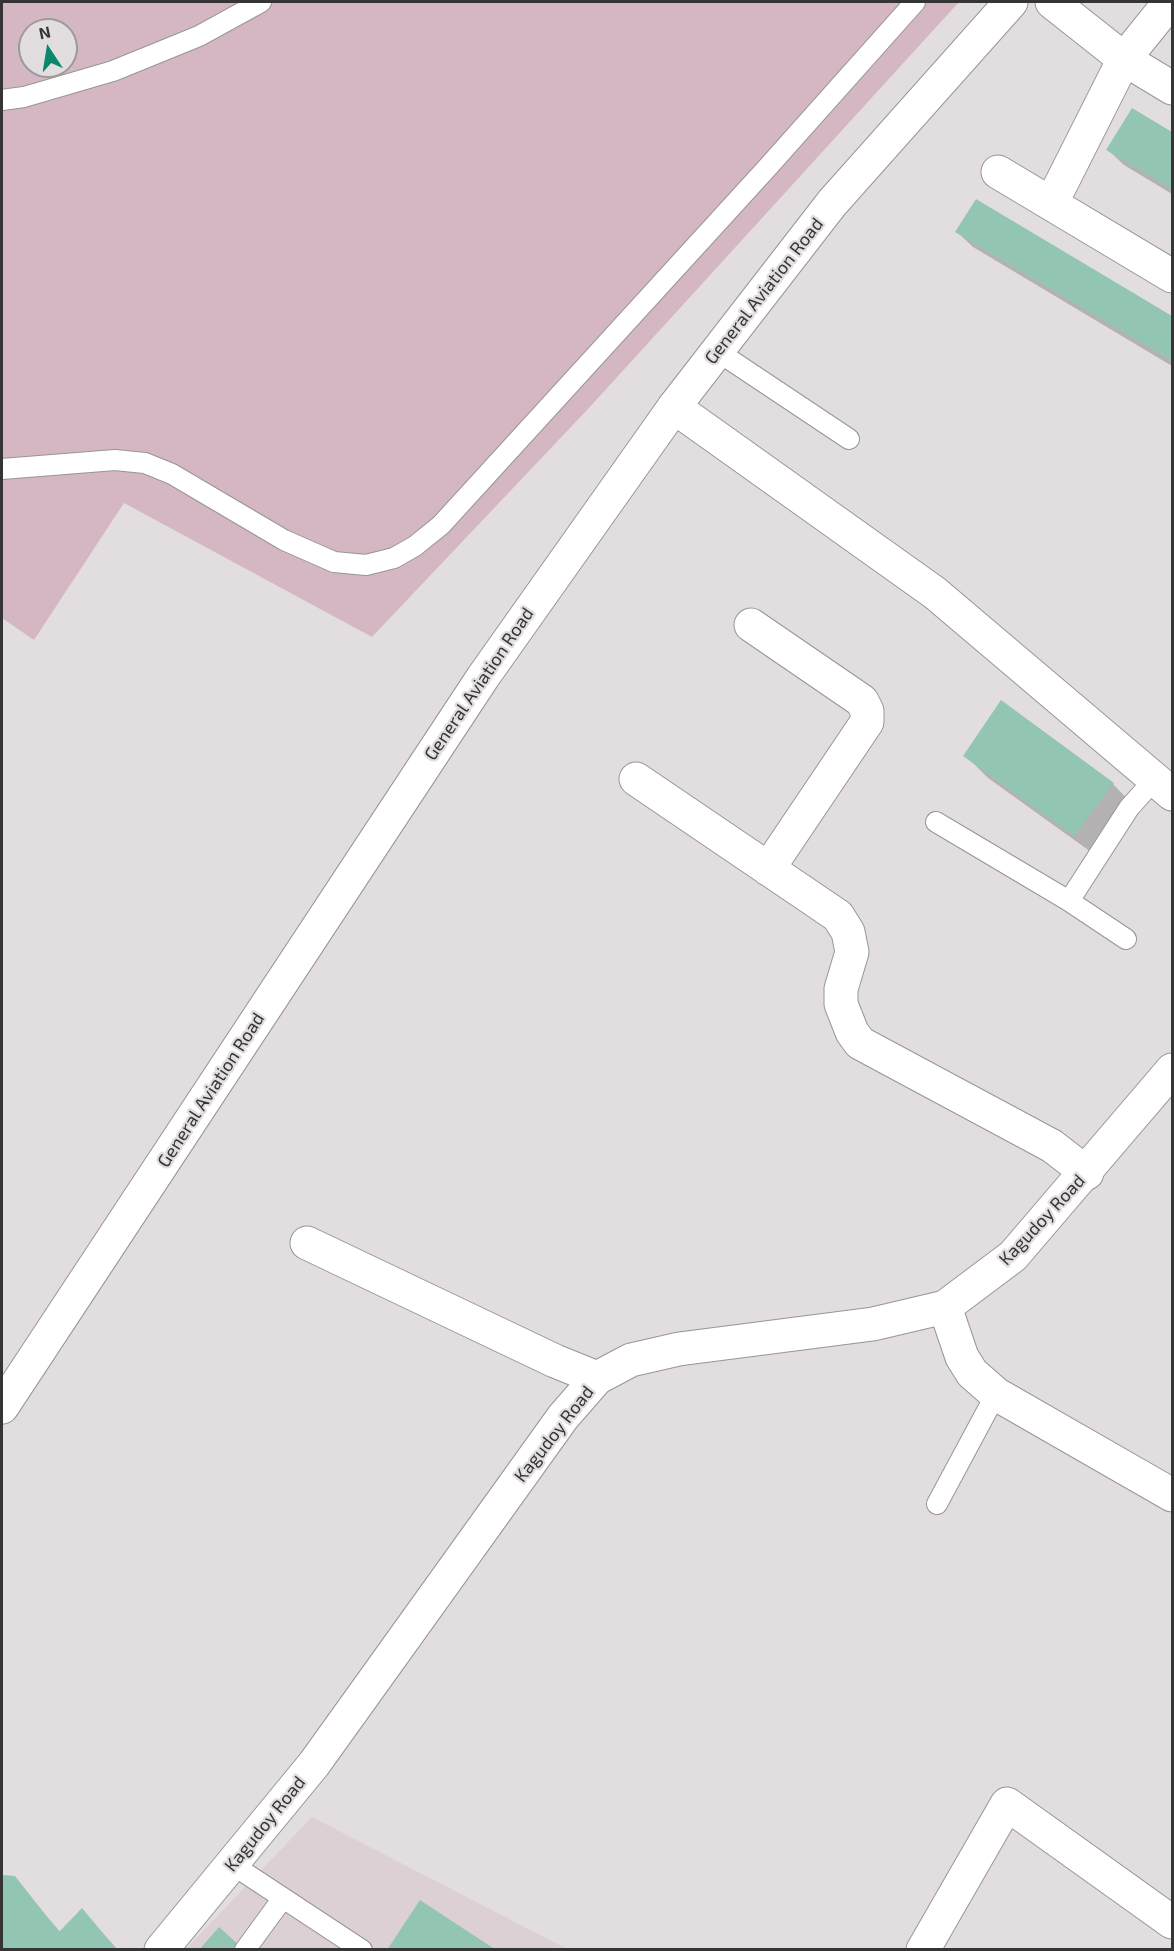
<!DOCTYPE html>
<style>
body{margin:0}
#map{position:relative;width:1174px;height:1951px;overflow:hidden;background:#e2dedf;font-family:"Exo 2",sans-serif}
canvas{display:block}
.frame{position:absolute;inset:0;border:3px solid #363535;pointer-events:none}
.north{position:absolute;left:18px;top:18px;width:60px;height:60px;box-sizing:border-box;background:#e2dedf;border:2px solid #9d9a9b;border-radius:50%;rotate:348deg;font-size:16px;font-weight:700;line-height:24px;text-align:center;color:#363535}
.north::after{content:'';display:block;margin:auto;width:21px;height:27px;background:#09886b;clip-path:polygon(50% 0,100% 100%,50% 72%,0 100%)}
</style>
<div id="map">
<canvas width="1174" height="1951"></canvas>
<div class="frame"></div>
<div class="north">N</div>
</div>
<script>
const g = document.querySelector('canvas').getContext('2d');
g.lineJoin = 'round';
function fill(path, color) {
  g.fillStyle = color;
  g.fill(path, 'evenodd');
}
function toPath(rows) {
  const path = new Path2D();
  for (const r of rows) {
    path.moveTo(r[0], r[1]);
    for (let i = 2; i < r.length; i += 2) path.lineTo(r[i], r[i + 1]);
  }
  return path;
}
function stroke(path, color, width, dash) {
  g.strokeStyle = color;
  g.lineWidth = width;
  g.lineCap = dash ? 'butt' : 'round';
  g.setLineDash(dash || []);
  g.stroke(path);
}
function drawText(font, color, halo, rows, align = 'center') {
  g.font = font + ' "Exo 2",sans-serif';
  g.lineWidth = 4.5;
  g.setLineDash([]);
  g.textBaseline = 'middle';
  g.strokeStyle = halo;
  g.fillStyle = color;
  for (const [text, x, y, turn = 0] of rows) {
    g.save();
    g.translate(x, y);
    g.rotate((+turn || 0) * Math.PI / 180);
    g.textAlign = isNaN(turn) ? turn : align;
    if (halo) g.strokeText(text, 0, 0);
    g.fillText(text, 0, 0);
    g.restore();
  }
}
fill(toPath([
 [312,1817,567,1949,185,1950]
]), '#dcd0d5');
fill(toPath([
 [2,2,959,2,588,409,372,637,124,503,34,640,2,618],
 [30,30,66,30,66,66,30,66]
]), '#d5b7c3');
fill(toPath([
 [1132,110,1172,133,1172,194,1124,165,1108,150],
 [976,201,1172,317,1172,366,973,247,957,232],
 [965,755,1113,784,1135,807,1098,857,988,778],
 [2,1877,14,1878,61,1933,82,1910,118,1950,5,1950,2,1945]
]), '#0003');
fill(toPath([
 [1132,108,1172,132,1172,189,1106,150],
 [976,199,1172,316,1172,361,955,232],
 [1001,700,1114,783,1074,836,963,756],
 [2,1875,15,1876,59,1932,82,1908,117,1950,3,1950],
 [420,1900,496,1950,387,1950],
 [219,1927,239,1945,234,1950,199,1950]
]), '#93c5b3');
const service = toPath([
 [2,100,24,97,113,71,199,36,261,2],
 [717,351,849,439],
 [2,469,115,460,145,463,172,474,284,540,334,562,366,565,394,558,415,546,441,525,767,168,915,2],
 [936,822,1069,901,1126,939],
 [1069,901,1129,808,1154,780],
 [937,1504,996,1394],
 [233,1865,362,1950],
 [245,1950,283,1898]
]);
const minor = toPath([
 [1052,2,1124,59,1172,88],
 [998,172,1172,276],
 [1052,202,1124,59,1170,2],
 [751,625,862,701,867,711,867,722,768,869],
 [636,779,838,916,848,932,852,952,841,989,841,1004,852,1032,860,1043,1052,1146,1087,1173],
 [307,1243,555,1361,597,1378],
 [945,1307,962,1357,972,1373,996,1394,1172,1495],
 [923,1950,1007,1804,1172,1922]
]);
const tertiary = toPath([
 [674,407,935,593,1172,794],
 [161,1950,314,1764,563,1417,597,1378,631,1360,679,1349,873,1324,945,1307,1013,1256,1172,1070]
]);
const secondary = toPath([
 [2,1407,483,677,674,407,832,203,1011,2]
]);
stroke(service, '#989596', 22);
stroke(minor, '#989596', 35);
stroke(tertiary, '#989596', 35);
stroke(secondary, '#989596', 35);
stroke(service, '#fff', 20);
stroke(minor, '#fff', 33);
stroke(tertiary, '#fff', 33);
stroke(secondary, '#fff', 33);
drawText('18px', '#363535', '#e2dedf', [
 ["General Aviation Road",764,291,-52],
 ["General Aviation Road",479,684,-56],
 ["General Aviation Road",211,1090,-57],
 ["Kagudoy Road",1042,1220,-47],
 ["Kagudoy Road",554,1434,-52],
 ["Kagudoy Road",265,1824,-51]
]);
</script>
